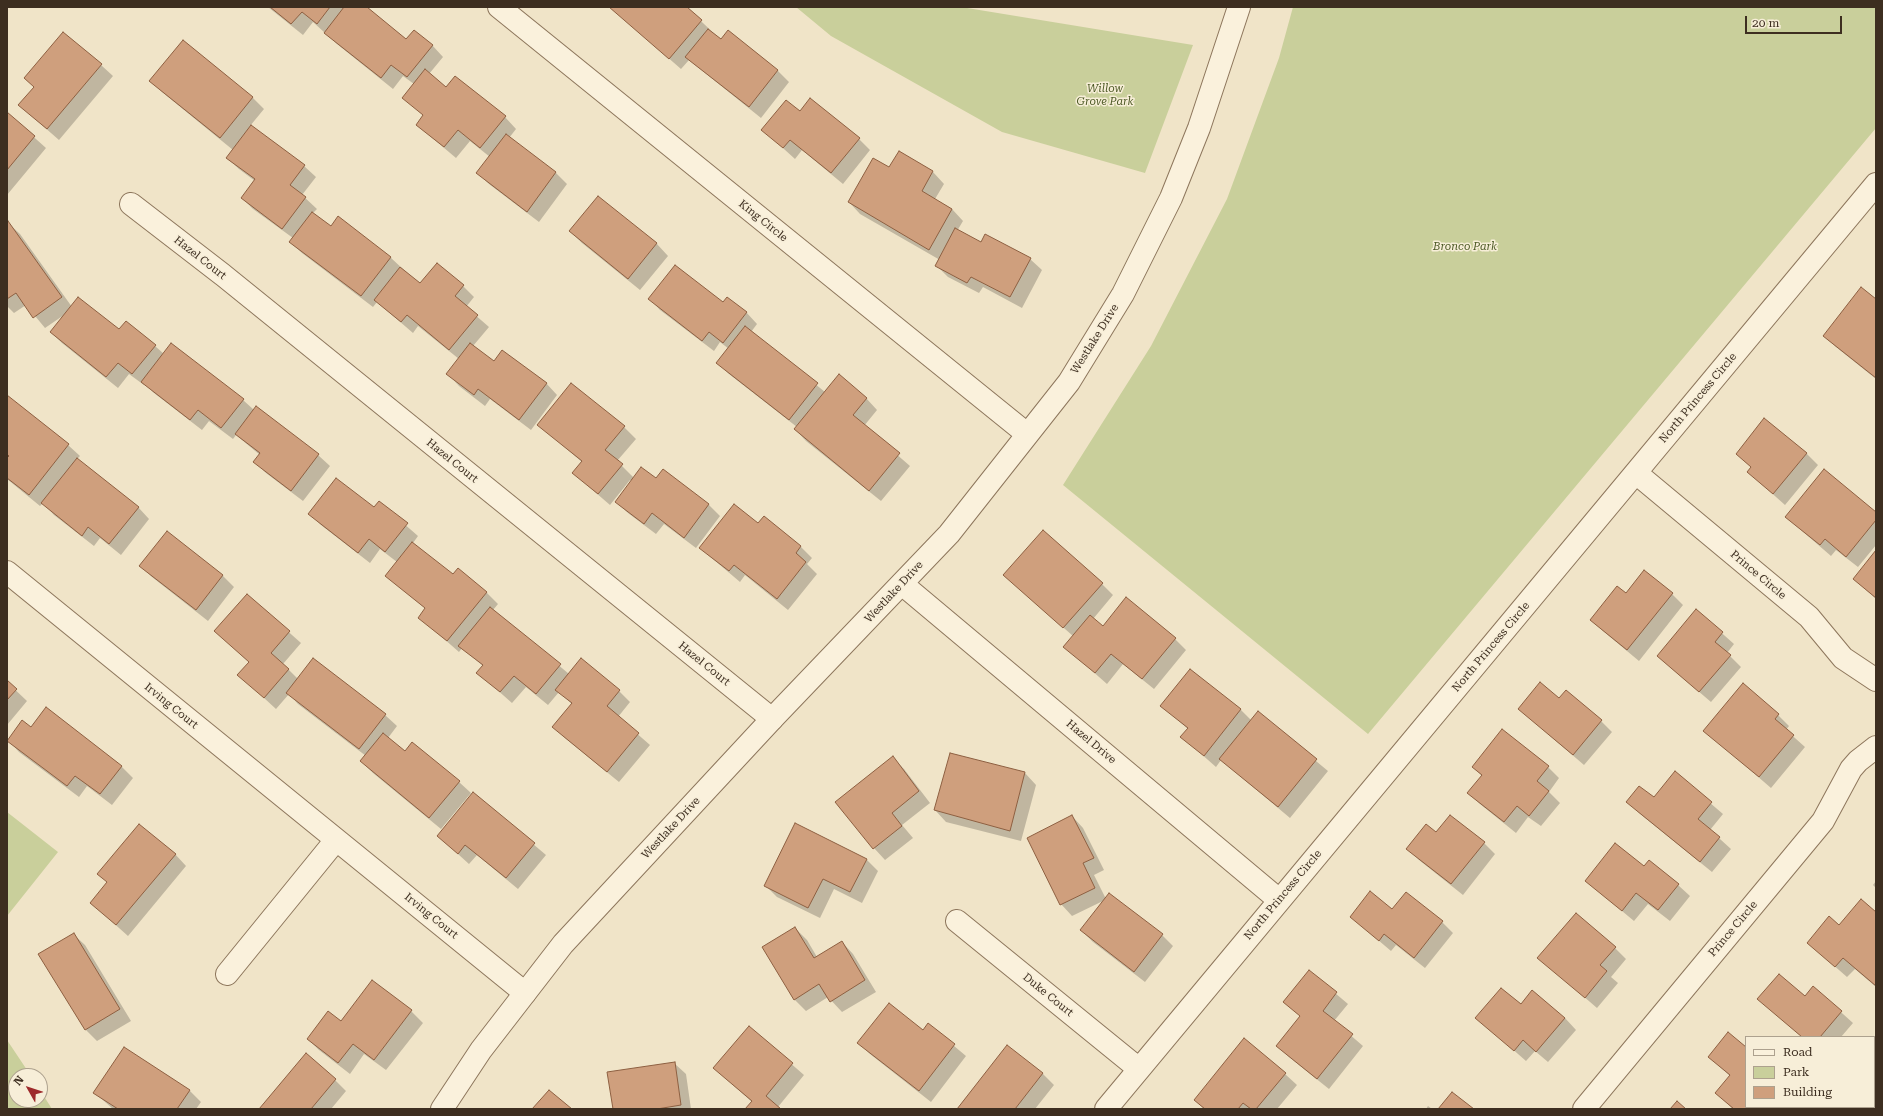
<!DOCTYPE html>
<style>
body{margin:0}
#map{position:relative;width:1883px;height:1116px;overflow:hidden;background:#f0e4c8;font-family:"Roboto Serif",serif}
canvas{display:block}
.frame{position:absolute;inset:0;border:8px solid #3d2e20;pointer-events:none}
.legend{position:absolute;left:1745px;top:1036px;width:130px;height:72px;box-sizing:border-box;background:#f7eed8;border:1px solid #ada18e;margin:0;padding:5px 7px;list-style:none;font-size:12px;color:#3d2e20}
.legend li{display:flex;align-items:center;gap:8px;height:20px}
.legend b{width:20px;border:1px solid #ada18e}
.north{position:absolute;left:8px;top:1068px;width:40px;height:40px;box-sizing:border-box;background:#f7eed8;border:1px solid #ada18e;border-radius:50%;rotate:309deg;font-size:11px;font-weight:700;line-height:16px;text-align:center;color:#3d2e20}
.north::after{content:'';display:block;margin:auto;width:14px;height:18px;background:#9e2a2b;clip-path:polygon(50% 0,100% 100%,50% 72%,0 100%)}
.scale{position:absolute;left:1745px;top:16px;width:97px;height:18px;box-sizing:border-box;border:2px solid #3d2e20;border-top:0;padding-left:5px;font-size:12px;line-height:14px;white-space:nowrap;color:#3d2e20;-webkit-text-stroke:3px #f7eed8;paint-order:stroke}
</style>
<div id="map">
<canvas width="1883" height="1116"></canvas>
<div class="frame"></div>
<ul class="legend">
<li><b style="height:5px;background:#faf1dc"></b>Road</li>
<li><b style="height:11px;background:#c9cf9b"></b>Park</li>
<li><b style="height:11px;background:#cf9f7d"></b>Building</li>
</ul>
<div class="north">N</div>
<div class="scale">20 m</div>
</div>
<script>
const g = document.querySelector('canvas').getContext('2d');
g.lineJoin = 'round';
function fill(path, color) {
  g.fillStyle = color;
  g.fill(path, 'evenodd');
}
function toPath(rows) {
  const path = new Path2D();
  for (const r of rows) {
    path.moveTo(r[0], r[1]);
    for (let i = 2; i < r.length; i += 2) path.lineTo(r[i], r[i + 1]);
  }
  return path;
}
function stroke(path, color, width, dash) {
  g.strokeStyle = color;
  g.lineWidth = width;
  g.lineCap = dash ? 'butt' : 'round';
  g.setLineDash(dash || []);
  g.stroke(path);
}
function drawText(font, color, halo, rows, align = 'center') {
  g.font = font + ' "Roboto Serif",serif';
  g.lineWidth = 3;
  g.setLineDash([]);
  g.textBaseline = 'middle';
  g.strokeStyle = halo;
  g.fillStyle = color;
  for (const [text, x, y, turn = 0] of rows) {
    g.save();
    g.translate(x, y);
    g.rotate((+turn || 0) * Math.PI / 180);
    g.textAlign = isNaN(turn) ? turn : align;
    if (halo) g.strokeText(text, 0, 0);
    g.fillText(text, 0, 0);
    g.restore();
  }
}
fill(toPath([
 [796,7,961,7,1193,45,1145,173,1002,132,831,36],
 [1293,7,1876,7,1876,128,1368,734,1063,485,1151,346,1227,199,1279,58],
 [7,812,58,852,7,916],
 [7,1040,31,1076,16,1076,16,1100,40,1100,40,1090,52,1109,7,1109]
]), '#c9cf9b');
fill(toPath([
 [268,7,365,7,407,40,432,45,443,57,429,74,446,88,505,117,516,129,509,138,556,173,567,184,539,222,489,184,478,173,490,157,470,141,456,158,417,125,424,116,403,97,414,84,403,76,393,89,337,44,313,22,303,35],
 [610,7,686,7,721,40,728,31,778,71,789,82,761,118,689,60,681,69],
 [183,41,253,98,264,109,250,126,304,166,316,177,302,195,317,209,313,213,331,227,390,257,420,285,463,286,474,297,466,307,489,327,473,346,494,362,546,383,557,395,531,430,490,399,485,406,459,386,448,374,459,359,418,326,413,333,377,302,373,307,302,253,290,242,293,238,253,209,242,198,255,181,239,169,227,158,233,150,162,92,151,81],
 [101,65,113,76,59,140,19,105],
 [800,112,859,139,870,150,843,184,802,150,795,159,763,130],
 [7,113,46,148,7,195],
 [899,153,933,172,944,184,935,199,952,209,963,221,957,231,981,244,1030,259,1042,270,1022,308,983,287,979,293,948,277,937,266,940,260,860,214,849,202,890,168],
 [598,197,657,244,668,256,640,290,582,243,570,231],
 [8,223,20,234,72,307,119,331,155,346,164,354,243,400,254,410,256,407,318,455,330,466,303,501,266,473,255,462,260,455,236,435,233,439,209,421,202,430,154,393,145,384,144,385,129,374,118,388,62,343,51,332,64,315,45,328,26,305,14,313,7,306],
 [649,298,723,304,746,312,757,324,751,332,825,392,866,398,877,410,864,426,910,466,881,501,806,441,795,429,797,427,729,374,718,363,729,349,720,342,714,351,660,310],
 [1876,301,1876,379,1836,347,1824,336],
 [571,384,624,427,636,439,617,461,634,478,656,479,663,470,709,505,720,516,696,548,664,524,656,534,628,513,616,502,632,481,630,480,610,505,573,473,582,462,539,425],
 [7,396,68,445,80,456,77,459,138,507,149,519,121,555,100,538,94,546,54,515,43,503,40,506,7,479,7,460,9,457,7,456],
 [1806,453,1818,465,1785,505,1748,472,1752,468,1737,454],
 [379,502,418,536,413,543,453,576,458,570,487,593,498,604,493,610,569,674,619,691,630,702,618,717,650,745,619,782,565,738,554,727,572,704,559,692,548,705,526,687,512,703,478,673,483,666,462,648,459,652,419,617,426,609,386,575,397,562,380,549,370,563,321,525,310,514,374,509],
 [1876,513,1876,545,1858,567,1836,550,1831,556,1786,517],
 [764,518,801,547,812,558,807,564,817,574,788,610,745,575,740,582,700,548,758,525],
 [167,533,223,576,234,587,208,621,152,577,141,566],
 [1876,552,1876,599,1854,579],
 [1102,584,1113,595,1093,619,1103,627,1175,639,1186,650,1154,689,1123,664,1107,684,1065,647,1073,636,1016,586],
 [1626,594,1672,594,1683,605,1639,661,1603,631,1591,620],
 [247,595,301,643,283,664,298,679,385,715,397,726,388,738,405,752,459,782,471,793,441,829,373,773,361,761,366,756,298,704,289,694,276,709,239,675,250,663,215,631],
 [1697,611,1734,644,1727,653,1741,667,1711,702,1670,667],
 [1190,670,1241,710,1252,721,1258,713,1328,771,1290,818,1221,760,1216,767,1182,737,1188,729,1162,706],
 [7,682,27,701,7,725],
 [1559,700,1601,721,1612,732,1584,765,1519,709],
 [1778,715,1789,726,1786,730,1805,747,1771,788,1705,731],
 [31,728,121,766,133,778,112,805,87,786,79,797,19,752,8,740],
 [950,754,1025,773,1036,785,1021,841,946,822,935,810],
 [893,758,904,769,930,803,902,825,913,838,885,860,874,848],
 [1473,767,1548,767,1559,778,1549,792,1560,803,1541,826,1528,817,1516,833,1480,804,1468,793,1482,776],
 [1675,773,1723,814,1710,830,1731,849,1712,872,1639,813,1628,802,1654,799],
 [473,793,546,855,518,889,477,855,469,864,438,836],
 [1072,816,1083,828,1104,870,1094,875,1106,899,1162,935,1173,946,1145,982,1093,942,1081,930,1105,900,1072,916,1061,904],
 [1436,833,1484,843,1495,854,1463,895,1419,860,1408,848],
 [175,854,186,866,128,936,91,903,108,883],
 [867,860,878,871,862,903,834,889,820,918,777,897,765,885],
 [1644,868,1678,885,1690,896,1670,921,1648,904,1634,921,1586,881],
 [1876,881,1876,888,1873,885],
 [1392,911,1442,922,1453,933,1425,968,1396,945,1391,951,1351,917],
 [1876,913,1876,987,1855,969,1847,977,1808,943,1839,927],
 [795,928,807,940,817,957,842,942,853,954,876,992,842,1012,828,997,806,1011,794,999],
 [73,934,85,945,131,1021,97,1041,86,1030,40,954],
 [1615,948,1626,959,1611,977,1618,983,1597,1008,1539,958],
 [1309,971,1348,1004,1334,1021,1363,1046,1329,1089,1289,1057,1277,1046,1301,1017,1284,1002],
 [372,982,411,1011,423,1023,386,1070,364,1054,350,1074,319,1050,308,1039,341,1022],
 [1813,987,1853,1023,1841,1037,1802,1037,1758,999,1805,997],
 [1521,1006,1565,1018,1576,1030,1548,1062,1535,1051,1526,1061,1477,1018],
 [929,1025,966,1056,931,1102,870,1054,859,1043,923,1031],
 [749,1027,804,1075,778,1107,781,1109,746,1109,752,1102,714,1068],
 [1007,1046,1043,1074,1054,1085,1035,1109,957,1109],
 [1746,1048,1746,1107,1783,1107,1781,1109,1733,1109,1716,1093,1730,1076,1709,1057],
 [674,1063,686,1074,691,1109,614,1109],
 [1285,1074,1297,1085,1277,1109,1204,1109,1195,1100],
 [335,1080,346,1091,331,1109,260,1109],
 [189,1090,201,1102,196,1109,113,1109,95,1093],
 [1428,1106,1432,1109,1426,1109]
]), '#0003');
stroke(toPath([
 [1874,1101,1876,1099],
 [1867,1109,1869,1107]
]), '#6f938a', 10);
const building = toPath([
 [270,7,330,7,317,24,302,12,291,24,270,7],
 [344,7,367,7,406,39,414,30,433,45,407,77,391,65,381,78,324,33,344,7],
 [609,7,687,7,702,20,669,59,609,7],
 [708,29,721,39,728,30,778,70,749,107,685,57,708,29],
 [63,32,102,64,47,129,18,105,34,87,24,78,63,32],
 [183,40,253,97,220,138,149,81,183,40],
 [425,69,446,87,455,76,506,116,480,148,458,130,444,147,416,125,423,115,402,98,425,69],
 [810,98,860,138,831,173,790,140,783,148,761,130,786,100,800,111,810,98],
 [7,112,35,136,7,170,7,112],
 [251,125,305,165,290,185,306,197,282,229,241,198,255,179,226,158,251,125],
 [506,134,556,172,527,212,476,173,506,134],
 [899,151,933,171,922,191,952,209,929,250,848,202,873,158,889,167,899,151],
 [598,196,657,243,628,279,569,231,598,196],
 [312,212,331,226,338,216,391,257,361,296,289,242,312,212],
 [8,221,62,297,33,318,16,293,7,299,7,222,8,221],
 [955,228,981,242,985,234,1031,258,1010,297,971,277,967,283,935,266,955,228],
 [437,263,464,285,455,296,478,315,449,350,407,315,401,322,374,300,400,267,420,283,437,263],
 [675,265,723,302,727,297,747,312,723,343,709,332,702,341,648,299,675,265],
 [1861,287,1876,299,1876,378,1823,336,1861,287],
 [78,297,119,329,126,321,156,345,132,374,118,363,106,377,50,332,78,297],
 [745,326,818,383,789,420,716,363,745,326],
 [171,343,244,399,221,428,198,410,190,420,141,382,171,343],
 [470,343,494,361,502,350,547,383,519,420,478,389,474,395,446,374,470,343],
 [839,374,867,398,853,415,900,453,869,491,794,429,839,374],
 [571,383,625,426,605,450,623,464,598,494,572,473,582,461,537,425,571,383],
 [7,395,69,444,29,495,7,478,7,458,9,456,7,454,7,395],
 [256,406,319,454,291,491,253,462,260,453,235,434,256,406],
 [1764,418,1807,453,1773,494,1747,472,1751,467,1736,454,1764,418],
 [77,458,139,507,109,544,88,527,82,536,41,503,77,458],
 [641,467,656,478,663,469,709,504,684,538,652,513,644,524,615,502,641,467],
 [1824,469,1876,512,1876,520,1846,557,1825,539,1820,545,1785,517,1824,469],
 [336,478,374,507,379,501,408,523,385,552,369,539,358,553,308,514,336,478],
 [734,504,758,523,764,516,801,546,796,553,806,562,777,599,734,565,729,571,699,548,734,504],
 [1043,530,1103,583,1063,628,1003,575,1043,530],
 [167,531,223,575,196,610,139,566,167,531],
 [412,542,453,574,458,568,487,592,447,641,418,618,425,608,385,576,412,542],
 [1876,550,1876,598,1853,579,1876,550],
 [1644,570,1673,593,1627,650,1590,620,1617,586,1626,593,1644,570],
 [247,594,290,631,271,653,289,669,264,698,237,675,249,662,214,631,247,594],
 [1126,597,1176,638,1142,679,1111,654,1095,673,1063,647,1090,615,1103,626,1126,597],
 [490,607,561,664,536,694,514,676,500,692,476,673,483,665,458,646,490,607],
 [1696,609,1723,632,1715,642,1731,655,1699,692,1657,656,1696,609],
 [313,658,386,714,359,749,286,693,313,658],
 [581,658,620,690,607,706,639,733,607,772,552,727,572,703,555,690,581,658],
 [1190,669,1241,709,1204,756,1180,737,1188,728,1160,706,1190,669],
 [7,680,17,689,7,700,7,680],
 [1540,682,1559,698,1566,690,1602,720,1573,755,1518,709,1540,682],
 [1743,683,1779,714,1775,719,1794,735,1759,777,1703,731,1743,683],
 [46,707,122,766,100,794,75,776,67,786,7,741,22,720,31,727,46,707],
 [1258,711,1317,759,1278,807,1219,759,1258,711],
 [1502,729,1549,766,1537,781,1549,791,1529,816,1517,806,1504,822,1467,793,1482,775,1472,767,1502,729],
 [383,733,405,751,412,742,460,781,429,818,360,761,383,733],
 [950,753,1025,772,1010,831,934,810,950,753],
 [893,756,919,791,892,813,902,826,873,849,835,802,893,756],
 [1675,771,1712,802,1698,819,1720,837,1700,862,1626,802,1639,786,1654,797,1675,771],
 [473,792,535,843,506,878,465,845,458,854,437,836,473,792],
 [1072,815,1094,858,1083,863,1095,888,1060,905,1027,838,1072,815],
 [1450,815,1485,842,1451,884,1406,849,1426,824,1436,832,1450,815],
 [795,823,867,859,850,892,823,879,808,908,764,886,795,823],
 [139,824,176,854,116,925,90,903,107,882,97,874,139,824],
 [1615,843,1644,866,1649,860,1679,884,1658,910,1636,893,1622,911,1585,881,1615,843],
 [1370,891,1392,909,1406,892,1443,921,1414,958,1384,934,1379,941,1350,917,1370,891],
 [1109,893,1163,934,1134,972,1080,930,1109,893],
 [1861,899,1876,912,1876,986,1843,958,1835,967,1807,943,1829,916,1839,925,1861,899],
 [1576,913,1616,947,1600,965,1607,971,1585,998,1537,958,1576,913],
 [795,927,814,958,842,941,865,980,830,1002,819,984,794,1000,762,947,795,927],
 [74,933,120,1009,85,1030,38,954,74,933],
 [1309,970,1337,992,1323,1011,1353,1034,1317,1079,1276,1046,1300,1016,1283,1002,1309,970],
 [1779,974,1805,996,1813,986,1842,1011,1820,1037,1802,1037,1757,999,1779,974],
 [372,980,412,1010,374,1060,353,1044,338,1063,307,1039,328,1011,341,1021,372,980],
 [1501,988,1521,1004,1532,990,1565,1018,1536,1052,1523,1040,1514,1051,1475,1018,1501,988],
 [889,1003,923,1030,928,1023,955,1044,919,1091,857,1043,889,1003],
 [749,1026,793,1063,766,1096,781,1109,745,1109,752,1101,713,1068,749,1026],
 [1728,1032,1746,1047,1746,1107,1762,1107,1761,1109,1734,1109,1715,1093,1730,1075,1708,1057,1728,1032],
 [1244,1038,1286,1073,1256,1109,1251,1109,1243,1103,1238,1109,1205,1109,1194,1100,1244,1038],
 [1007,1045,1043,1073,1015,1109,957,1109,1007,1045],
 [124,1047,190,1090,177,1109,118,1109,93,1093,124,1047],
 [306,1053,336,1079,311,1109,259,1109,306,1053],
 [675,1062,681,1105,657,1109,613,1109,607,1072,675,1062],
 [549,1090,572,1109,532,1109,549,1090],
 [1452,1092,1474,1109,1438,1109,1452,1092],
 [1677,1101,1686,1109,1670,1109,1677,1101]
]);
fill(building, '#cf9f7d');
stroke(building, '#8d5f41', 1);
const minor = toPath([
 [499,7,1027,434],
 [131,204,223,275,772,719],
 [1636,473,1809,617,1843,658,1876,680],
 [7,572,525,993],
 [902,584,1279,900],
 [957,921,1139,1069],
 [227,974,336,840],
 [1106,1109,1876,184],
 [1584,1109,1823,821,1851,769,1858,761,1876,747]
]);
const tertiary = toPath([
 [442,1109,481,1050,563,944,772,719,949,534,1069,382,1123,294,1171,198,1199,128,1239,7]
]);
stroke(minor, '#8d765c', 24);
stroke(tertiary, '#8d765c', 24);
stroke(minor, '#faf1dc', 22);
stroke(tertiary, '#faf1dc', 22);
drawText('italic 11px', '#4d5a26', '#f7eed8', [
 ["Willow",1105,89],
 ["Grove Park",1105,102],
 ["Bronco Park",1465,247]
]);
drawText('11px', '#3d2e20', '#f7eed8', [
 ["King Circle",763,221,39],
 ["Hazel Court",200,258,38],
 ["Westlake Drive",1095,339,-58],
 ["North Princess Circle",1698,398,-50],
 ["Hazel Court",452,461,39],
 ["Prince Circle",1758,575,40],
 ["Westlake Drive",894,592,-47],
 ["North Princess Circle",1491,647,-50],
 ["Hazel Court",704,664,39],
 ["Irving Court",171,706,39],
 ["Hazel Drive",1091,742,40],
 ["Westlake Drive",671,828,-47],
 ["North Princess Circle",1283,895,-50],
 ["Irving Court",431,916,39],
 ["Prince Circle",1733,929,-50],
 ["Duke Court",1048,995,39]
]);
</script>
